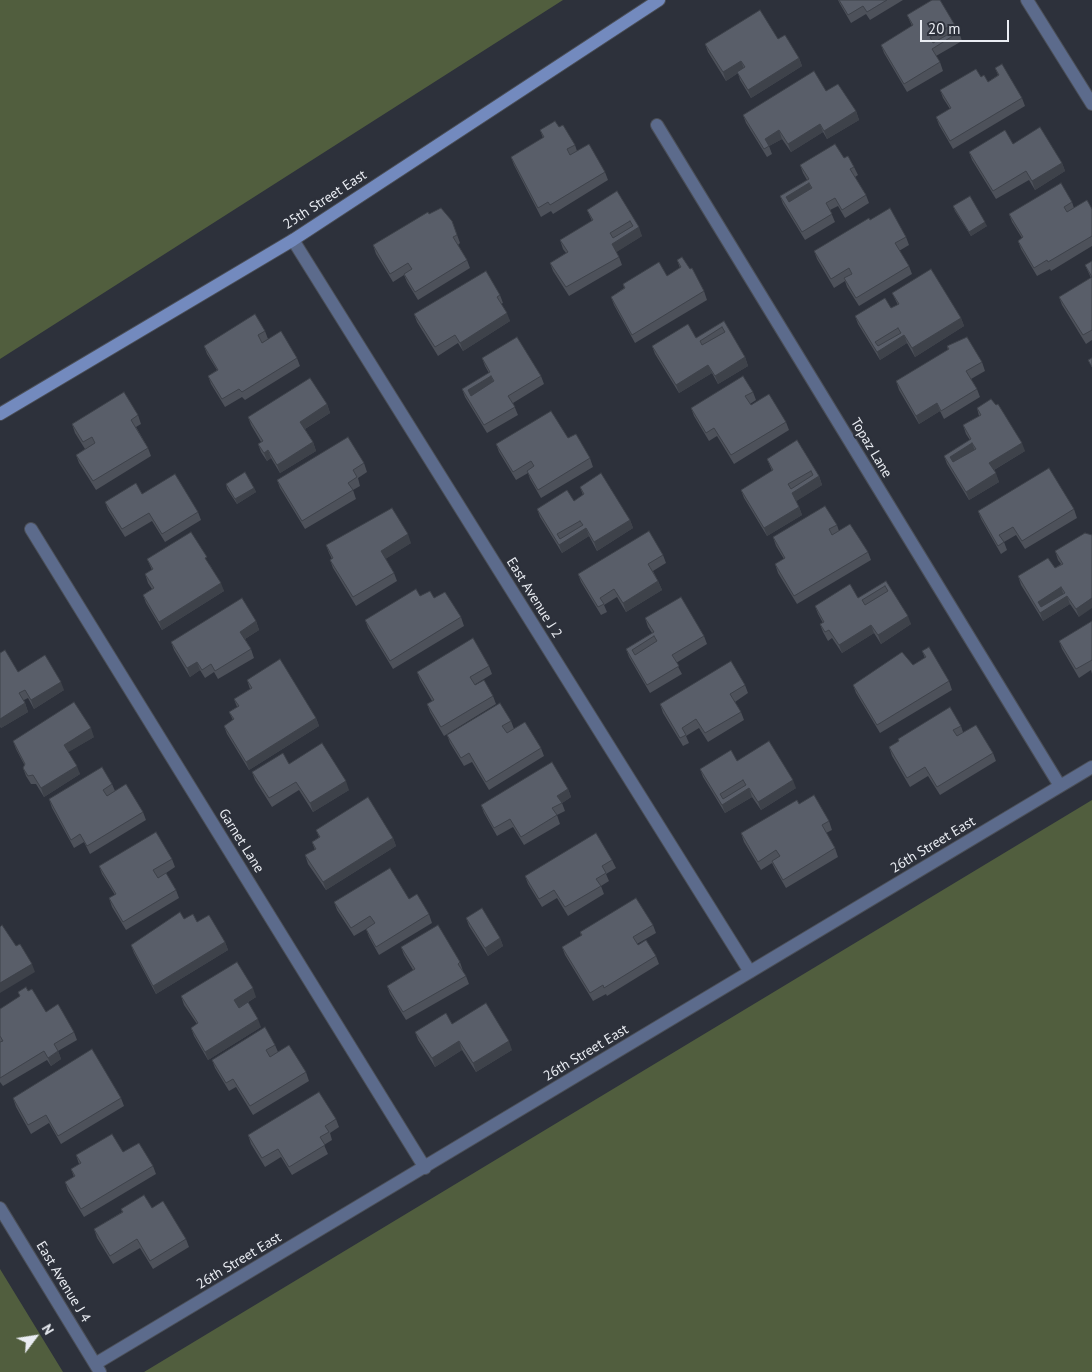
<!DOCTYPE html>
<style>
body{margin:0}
#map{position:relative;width:1092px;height:1372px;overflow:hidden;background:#2d313b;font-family:"PT Sans",sans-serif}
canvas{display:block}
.north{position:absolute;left:10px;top:1312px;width:50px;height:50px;-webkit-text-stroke:4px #2d313b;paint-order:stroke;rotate:59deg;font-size:14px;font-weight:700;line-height:20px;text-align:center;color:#eaedf3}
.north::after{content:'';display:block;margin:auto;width:18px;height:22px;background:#eaedf3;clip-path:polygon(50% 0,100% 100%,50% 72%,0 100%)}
.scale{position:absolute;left:920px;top:20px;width:89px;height:22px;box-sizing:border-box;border:2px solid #eaedf3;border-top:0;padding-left:6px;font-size:15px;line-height:18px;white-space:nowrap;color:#eaedf3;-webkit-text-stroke:4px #2d313b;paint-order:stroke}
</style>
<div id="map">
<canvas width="1092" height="1372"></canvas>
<div class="north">N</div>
<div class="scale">20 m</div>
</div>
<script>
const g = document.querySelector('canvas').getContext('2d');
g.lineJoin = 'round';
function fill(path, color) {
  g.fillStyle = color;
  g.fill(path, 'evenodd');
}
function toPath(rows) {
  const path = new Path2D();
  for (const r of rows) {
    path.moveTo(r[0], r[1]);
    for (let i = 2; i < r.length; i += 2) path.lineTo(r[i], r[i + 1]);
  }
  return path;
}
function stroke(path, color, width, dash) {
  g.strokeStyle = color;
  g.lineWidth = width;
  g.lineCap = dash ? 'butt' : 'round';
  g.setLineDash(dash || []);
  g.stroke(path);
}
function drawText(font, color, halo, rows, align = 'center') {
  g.font = font + ' "PT Sans",sans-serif';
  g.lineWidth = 4.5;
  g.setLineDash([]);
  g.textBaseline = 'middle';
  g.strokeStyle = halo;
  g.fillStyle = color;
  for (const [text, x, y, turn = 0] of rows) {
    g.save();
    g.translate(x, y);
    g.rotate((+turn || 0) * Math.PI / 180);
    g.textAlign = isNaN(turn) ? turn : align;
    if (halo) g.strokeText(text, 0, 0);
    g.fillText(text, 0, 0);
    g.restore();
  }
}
fill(toPath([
 [0,0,563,0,0,359],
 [1092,800,1092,1372,144,1372],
 [0,1269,63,1372,0,1372]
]), '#515e3e');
const street = toPath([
 [1027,0,1092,104],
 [657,125,1060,786],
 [293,240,750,972],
 [31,529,425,1168],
 [0,1208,100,1372],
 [95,1364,1092,767]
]);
const secondary = toPath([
 [0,414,293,240,659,0]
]);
stroke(street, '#4b4f58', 14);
stroke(secondary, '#4b4f58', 14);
stroke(street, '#5c6b8c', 12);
stroke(secondary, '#738abe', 12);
fill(toPath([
 [838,0,903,0,870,20,866,14,851,23,840,4],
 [932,0,959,32,962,41,936,56,940,62,943,71,907,92,884,53,881,45,912,26,907,15],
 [778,39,799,58,802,66,751,98,740,80,738,73,726,81,708,52,705,44],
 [995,68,1022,98,1025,106,953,149,939,125,936,117,950,109,943,98,940,90,981,77,988,82,998,75],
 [826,91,856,111,859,120,827,139,823,132,791,152,782,139,769,146,772,154,767,157,746,123,743,115],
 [559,127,575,145,577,151,605,172,608,180,553,214,551,211,541,217,514,165,511,157,543,138,540,130],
 [1013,144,1062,163,1065,171,1035,190,1029,180,996,199,972,160,969,152],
 [844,158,854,167,858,175,855,177,866,195,869,203,845,218,838,206,830,210,835,222,805,240,783,204,780,196,807,180,803,173,800,165],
 [617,191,642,236,616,252,619,257,622,265,569,296,553,271,550,263,566,253,563,249,560,240,592,221,587,210],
 [1072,202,1074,208,1092,209,1092,246,1051,271,1050,269,1037,276,1021,249,1018,241,1022,238,1012,222,1009,214],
 [953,206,987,226,971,236,955,211],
 [429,214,452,221,460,243,458,245,467,260,470,268,418,300,407,282,404,275,393,282,376,254,373,245],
 [870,220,906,237,909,245,899,251,909,266,912,274,859,306,847,287,845,281,834,288,817,259,814,251],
 [677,260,704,291,707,300,635,343,614,305,611,297,624,288,623,284,667,276,680,268],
 [1092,261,1092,340,1086,344,1062,305,1059,297,1091,278,1085,265],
 [892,293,961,318,964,326,915,357,907,343,880,360,858,324,855,316,891,308,898,305],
 [500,295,503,303,501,304,510,321,463,351,458,343,438,356,417,322,414,314],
 [724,321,745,357,748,366,718,384,712,373,679,393,655,354,652,346,696,338],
 [265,331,268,339,262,343,297,358,300,366,245,400,242,397,225,407,211,384,208,376,217,370,207,354,204,346],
 [947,346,982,362,985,371,971,379,977,389,980,397,944,419,940,411,919,424,899,390,896,381,948,350],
 [482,358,541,376,544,384,513,403,518,415,487,433,465,397,462,389,489,373,485,366],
 [753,392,756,400,750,404,751,405,786,422,789,430,734,464,717,436,709,441,694,416,691,408],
 [327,404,330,413,305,429,313,442,316,451,280,473,271,458,267,461,261,452,258,444,261,442,251,425,248,417],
 [977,408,1025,451,994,470,999,482,969,500,947,464,944,456,970,440,966,434,963,425,979,416],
 [138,415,141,424,136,427,148,448,151,456,96,490,79,463,76,455,85,449,75,433,72,424],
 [568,438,590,458,593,467,541,498,530,479,528,473,516,480,499,452,496,444],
 [797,440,819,476,822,485,796,501,799,507,802,515,767,536,744,498,741,490,772,471,767,459],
 [364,463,367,472,358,478,360,486,353,490,356,499,305,529,280,488,277,480],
 [226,484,254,488,256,492,237,504,227,489],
 [580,487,630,520,633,528,597,551,589,536,562,553,540,517,537,509,574,501,583,495],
 [142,494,198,512,201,520,165,542,152,521,125,537,108,510,105,502],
 [1074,509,1077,518,1025,549,1016,535,1004,542,1007,550,1001,554,981,519,978,511],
 [837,525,839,531,868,552,871,560,797,604,778,573,775,564,784,559,776,546,773,537],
 [1085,533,1079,617,1070,604,1043,621,1021,585,1018,576,1055,568,1061,564,1058,560,1055,551],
 [411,543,385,559,394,573,397,581,356,606,333,568,330,560,332,559,329,553,326,545],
 [663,555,666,563,653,571,658,581,662,590,626,612,617,597,604,605,607,612,601,615,581,582,578,574],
 [147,559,210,565,224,591,162,630,146,603,143,595,152,589,148,583,145,574,152,570],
 [886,581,911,624,881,644,874,633,842,653,832,638,828,641,823,632,820,624,823,623,818,614,815,606,858,598],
 [420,596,434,598,461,617,464,626,393,669,368,628,365,620],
 [645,618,704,636,707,644,676,663,682,674,650,693,629,657,626,649,652,633,648,627],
 [256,621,259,630,245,639,251,649,254,658,218,679,214,672,205,678,200,670,190,677,174,650,171,642],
 [1092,621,1092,674,1091,670,1079,678,1062,649,1059,641],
 [922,651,949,681,952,690,880,733,856,693,853,685,913,665,925,658],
 [0,653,18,672,64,690,34,709,28,698,24,700,28,712,1,728,0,726],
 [489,666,492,674,474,685,493,696,496,704,444,736,430,712,427,704,432,701,420,680,417,672],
 [247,680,316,718,319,726,249,770,227,734,224,726,233,720,229,712,237,707,234,699,250,689],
 [745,685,748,693,735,702,741,712,744,720,708,742,699,728,686,736,689,743,683,746,663,713,660,704],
 [511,721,514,729,541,748,544,756,489,790,472,762,464,766,450,743,447,735],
 [961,726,963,732,993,753,996,761,940,795,928,776,910,787,892,756,889,747,899,741,898,739],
 [94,737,68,752,80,774,44,797,36,784,31,784,26,776,23,768,25,766,16,749,13,741],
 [737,761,796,788,761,810,752,797,725,813,703,777,700,769],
 [289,764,349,790,313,812,299,790,272,807,255,780,252,772],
 [112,784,115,791,143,812,146,820,90,854,84,842,74,848,52,808,49,799],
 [568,789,571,797,562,803,565,811,557,815,560,824,524,845,513,827,497,836,484,813,481,805],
 [799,804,829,821,832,830,826,833,835,848,838,857,786,888,775,869,772,863,761,870,744,842,741,833],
 [316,830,393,838,396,846,326,890,308,864,305,855,315,850,312,842,319,837],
 [172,859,175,867,166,873,176,890,179,898,126,930,112,907,109,898,115,895,102,874,99,866],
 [612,860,616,868,606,874,609,881,601,886,604,894,568,916,557,898,542,907,528,884,525,876],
 [409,899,429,914,432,923,379,955,369,937,366,929,354,936,337,910,334,902],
 [466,918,500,938,503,946,488,956,469,926],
 [197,922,225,942,228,950,156,994,134,953,131,945],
 [653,925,656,933,637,944,656,956,659,964,607,996,606,994,593,1001,565,955,562,947,581,936,580,932],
 [401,947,460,962,463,971,462,971,466,976,469,984,406,1020,390,994,387,986,413,970,404,955],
 [28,991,46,1012,74,1032,77,1040,58,1051,61,1059,51,1066,47,1060,3,1086,0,1082,0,1009,20,997,18,992],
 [181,996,256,997,239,1008,261,1027,208,1060,194,1036,191,1028,197,1024,184,1005],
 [452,1024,512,1050,476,1072,462,1050,435,1067,418,1040,415,1032],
 [275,1045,278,1052,306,1072,309,1081,253,1115,236,1087,229,1091,215,1068,212,1060],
 [13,1098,121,1098,124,1106,61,1144,49,1123,31,1134,16,1107],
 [336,1119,339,1127,330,1133,332,1140,324,1145,328,1154,292,1175,281,1157,265,1167,251,1144,248,1135],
 [123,1152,153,1166,156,1174,84,1217,68,1191,65,1182,74,1177,71,1169,79,1164,76,1155],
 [152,1208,186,1239,189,1247,153,1269,140,1248,113,1264,97,1238,94,1229,122,1212,121,1209]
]), '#4d515a');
fill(toPath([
 [799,58,802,66,751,98,748,90],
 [741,61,744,69,726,81,723,72],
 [856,111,859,120,827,139,824,131],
 [820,124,823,132,791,152,788,144],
 [779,130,782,139,769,146,765,139],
 [1062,163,1065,171,1035,190,1032,181],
 [809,183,812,191,789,205,786,197],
 [985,222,987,226,971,236,969,232],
 [639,227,642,236,615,253,612,244],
 [507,313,510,321,463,351,460,343],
 [961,318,964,326,915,357,912,348],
 [904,335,907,343,880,360,877,352],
 [745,357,748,366,718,384,715,376],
 [708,365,712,373,679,393,676,385],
 [491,376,494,384,471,399,468,390],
 [937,403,940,411,919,424,916,416],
 [327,404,330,413,303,430,300,422],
 [313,442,316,451,280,473,277,465],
 [972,443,975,451,953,465,950,457],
 [1022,443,1025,451,992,471,989,463],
 [268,450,271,458,267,461,264,453],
 [996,473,999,482,969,500,966,492],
 [819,476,822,485,795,502,792,493],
 [254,488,256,492,237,504,235,499],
 [799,507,802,515,767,536,764,528],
 [630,520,633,528,597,551,594,542],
 [586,528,589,536,562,553,559,545],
 [408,534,411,543,384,560,381,551],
 [658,581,662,590,626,612,623,603],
 [221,583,224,591,162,630,159,622],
 [1061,587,1064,596,1041,610,1038,602],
 [1067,596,1070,604,1043,621,1040,613],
 [1092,598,1092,608,1079,617,1076,609],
 [908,616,911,624,881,644,878,635],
 [256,621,259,630,243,640,240,632],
 [871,625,874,633,842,653,839,645],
 [197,662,200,670,190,677,187,668],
 [61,682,64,690,34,709,31,700],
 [25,703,28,712,1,728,0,725,0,719],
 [316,718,319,726,249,770,246,762],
 [91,728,94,737,67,753,64,745],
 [77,766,80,774,44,797,41,788],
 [793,780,796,788,761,810,758,802],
 [346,781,349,790,313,812,310,803],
 [749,788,752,797,725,813,722,805],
 [568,789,571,797,562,803,557,796],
 [393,838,396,846,326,890,323,882],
 [500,938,503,946,488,956,485,948],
 [225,942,228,950,156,994,153,986],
 [32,964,35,972,0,993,0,983],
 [253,988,256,997,238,1008,234,1000],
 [258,1019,261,1027,208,1060,205,1052],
 [459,1041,462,1050,435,1067,432,1058],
 [509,1041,512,1050,476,1072,473,1063],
 [58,1051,61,1059,51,1066,48,1058]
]), '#3e424a');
const building = toPath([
 [839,0,887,0,867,12,863,6,848,15,839,0],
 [932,0,940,0,959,32,932,49,940,62,904,84,881,45,913,25,907,15,932,0],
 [950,26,954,31,933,43,930,37,950,26],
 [760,10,778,39,785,35,799,58,748,90,737,72,745,67,741,61,723,72,705,44,760,10],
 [1002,64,1022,98,950,141,936,117,951,108,940,90,976,69,981,77,984,75,988,82,999,75,995,68,1002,64],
 [814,71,826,91,838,84,856,111,824,131,820,124,788,144,779,130,765,139,769,146,764,149,743,115,814,71],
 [555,121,559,127,563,125,575,145,567,149,570,155,589,144,605,172,550,205,548,202,538,208,511,157,544,137,540,130,555,121],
 [1040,127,1062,163,1032,181,1026,171,993,191,969,152,1005,130,1013,144,1040,127],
 [835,144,844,158,848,156,854,167,850,169,866,195,842,210,835,198,826,203,832,214,802,232,780,196,809,179,800,165,835,144],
 [809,183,812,188,789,202,786,197,809,183],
 [1061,183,1072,202,1064,207,1067,212,1087,200,1092,209,1092,236,1048,262,1047,260,1034,268,1018,241,1023,237,1009,214,1061,183],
 [617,191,639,227,612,244,619,257,566,287,550,263,568,252,560,240,593,220,587,210,617,191],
 [630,221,633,226,613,238,610,233,630,221],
 [970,196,985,222,969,232,953,206,970,196],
 [441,208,452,221,457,235,453,237,467,260,415,292,404,274,412,269,408,263,390,274,373,245,428,212,429,214,441,208],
 [890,208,906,237,895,243,909,266,856,298,844,278,852,274,849,268,831,279,814,251,869,218,870,220,890,208],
 [682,257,690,269,692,268,704,291,632,335,611,297,625,288,623,284,659,262,667,276,681,267,677,260,682,257],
 [1092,261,1092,277,1085,265,1092,261],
 [931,269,961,318,912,348,904,335,877,352,855,316,885,298,891,308,899,304,892,293,931,269],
 [898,328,901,333,878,346,875,342,898,328],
 [486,271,500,295,497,297,507,313,460,343,455,335,435,347,414,314,486,271],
 [1092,277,1092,330,1083,335,1059,297,1092,277],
 [255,314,265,331,258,335,262,343,281,331,297,358,242,392,239,389,222,399,208,376,218,370,204,346,255,314],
 [724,321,745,357,715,376,708,365,676,385,652,346,688,324,696,338,724,321],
 [722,327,725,332,702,345,700,341,722,327],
 [517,337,541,376,508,396,515,407,484,425,462,389,490,372,482,358,517,337],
 [491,376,494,381,471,396,468,390,491,376],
 [967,337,982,362,966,371,977,389,941,411,937,403,916,416,896,381,949,349,947,346,967,337],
 [1092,358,1092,367,1088,360,1092,358],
 [743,376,753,392,745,396,751,405,769,394,786,422,731,455,714,428,706,433,691,408,743,376],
 [310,378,327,404,300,422,313,442,277,465,268,450,264,453,258,444,263,441,248,417,310,378],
 [124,392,138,415,131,420,148,448,93,481,76,455,95,443,92,437,83,442,72,424,124,392],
 [991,399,996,405,998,404,1022,443,989,463,996,473,966,492,944,456,971,439,963,425,981,415,977,408,991,399],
 [972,443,976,449,953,462,950,457,972,443],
 [551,411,568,438,576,434,590,458,538,490,527,471,534,466,531,461,513,472,496,444,551,411],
 [348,437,364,463,353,470,357,477,348,483,353,490,302,521,277,480,348,437],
 [797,440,819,476,792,493,799,507,764,528,741,490,773,470,767,459,797,440],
 [811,471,813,475,791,489,788,484,811,471],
 [1049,468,1074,509,1022,541,1013,527,999,535,1004,542,998,546,978,511,1049,468],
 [245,472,254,488,235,499,226,484,245,472],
 [601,473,630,520,594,542,586,528,559,545,537,509,567,490,574,501,584,494,580,487,601,473],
 [580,521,583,525,560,539,557,534,580,521],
 [175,474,198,512,162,534,149,513,122,529,105,502,136,483,142,494,175,474],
 [825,506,837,525,829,529,832,535,850,524,868,552,794,596,775,564,785,558,773,537,825,506],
 [392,508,408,534,381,551,394,573,353,597,330,560,333,558,326,545,392,508],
 [649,531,663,555,648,564,658,581,623,603,614,589,600,598,604,604,598,607,578,574,649,531],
 [191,532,207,557,205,558,221,583,159,622,143,595,154,588,145,574,153,569,147,559,191,532],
 [1085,533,1092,535,1092,598,1076,609,1067,596,1040,613,1018,576,1048,558,1055,568,1063,564,1055,551,1085,533],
 [1061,587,1065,593,1041,607,1038,602,1061,587],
 [886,581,908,616,878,635,871,625,839,645,829,630,825,632,820,624,824,622,815,606,850,584,858,598,886,581],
 [885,586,888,591,865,605,862,600,885,586],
 [416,589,420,596,430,591,434,598,445,592,461,617,390,661,365,620,416,589],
 [681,597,704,636,672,655,679,666,647,685,626,649,654,632,645,618,681,597],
 [654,636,657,641,635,655,632,650,654,636],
 [242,598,256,621,240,632,251,649,215,671,211,664,202,670,197,662,187,668,171,642,242,598],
 [1092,621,1092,660,1076,669,1059,641,1092,621],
 [473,638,489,666,470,677,475,685,484,680,493,696,441,727,427,704,434,700,417,672,473,638],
 [929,647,949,681,877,725,853,685,902,652,913,665,926,657,922,651,929,647],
 [5,650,18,672,45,655,61,682,31,700,25,690,19,693,25,703,0,719,0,653,5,650],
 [280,659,316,718,246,762,224,726,234,719,229,712,239,706,234,699,252,688,247,680,280,659],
 [731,661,745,685,730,694,741,712,705,733,696,719,682,728,686,735,680,738,660,704,731,661],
 [74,702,91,728,64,745,77,766,41,788,33,775,28,776,23,768,25,764,13,741,74,702],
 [500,703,511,721,502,726,507,733,525,722,541,748,486,782,469,753,461,758,447,735,500,703],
 [950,707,961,726,953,730,957,736,976,725,993,753,937,787,925,767,907,778,889,747,899,741,898,739,950,707],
 [769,741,793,780,758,802,749,788,722,805,700,769,731,750,737,761,769,741],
 [743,780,746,785,723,799,720,794,743,780],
 [322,743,346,781,310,803,296,782,269,798,252,772,283,753,289,764,322,743],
 [552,762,568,789,557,796,562,803,552,808,557,815,521,837,510,819,494,828,481,805,552,762],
 [102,767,112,784,103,790,107,796,126,784,143,812,87,846,80,834,71,840,49,799,102,767],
 [814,795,829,821,822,825,835,848,783,880,772,861,780,856,776,850,758,862,741,833,797,800,799,804,814,795],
 [368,797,393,838,323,882,305,855,316,849,312,842,320,837,316,830,368,797],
 [156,832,172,859,153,870,158,878,166,873,176,890,123,922,109,898,116,894,99,866,156,832],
 [596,833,612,860,602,866,606,873,596,879,601,886,565,907,554,890,539,899,525,876,596,833],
 [390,868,409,899,417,894,429,914,376,947,366,929,375,923,370,916,351,928,334,902,390,868],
 [636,898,653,925,633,937,638,945,646,940,656,956,604,988,603,985,590,993,562,947,582,935,580,932,636,898],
 [482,908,500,938,485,948,466,918,482,908],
 [180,912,184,919,193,914,197,922,209,915,225,942,153,986,131,945,180,912],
 [2,925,16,946,20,944,32,964,0,983,0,927,2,925],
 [438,925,460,962,458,964,466,976,403,1012,387,986,415,969,401,947,438,925],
 [237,962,253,988,234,1000,239,1008,248,1002,258,1019,205,1052,191,1028,198,1023,181,996,237,962],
 [26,987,28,991,32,989,46,1012,58,1004,74,1032,54,1044,58,1051,48,1058,44,1051,0,1078,0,1042,3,1041,0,1036,0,1009,20,996,18,992,26,987],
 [486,1003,509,1041,473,1063,459,1041,432,1058,415,1032,446,1013,452,1024,486,1003],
 [265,1027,275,1045,266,1050,270,1057,289,1045,306,1072,250,1106,233,1079,226,1083,212,1060,265,1027],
 [92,1049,121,1098,58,1136,46,1115,28,1125,13,1098,92,1049],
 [319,1092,336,1119,325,1126,329,1132,320,1137,325,1145,289,1167,278,1149,262,1158,248,1135,319,1092],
 [112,1134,123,1152,139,1143,153,1166,81,1209,65,1182,75,1176,71,1169,81,1163,76,1155,112,1134],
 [144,1195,152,1208,163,1201,186,1239,150,1261,137,1239,110,1256,94,1229,123,1212,121,1209,144,1195]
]);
fill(building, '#595e69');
stroke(building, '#3e424a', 1);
drawText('14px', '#eaedf3', '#2d313b', [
 ["25th Street East",325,200,-33],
 ["Topaz Lane",871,448,59],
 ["East Avenue J 2",534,598,58],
 ["Garnet Lane",241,841,58],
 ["26th Street East",933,845,-31],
 ["26th Street East",586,1053,-31],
 ["26th Street East",239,1261,-31],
 ["East Avenue J 4",63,1282,59]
]);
</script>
